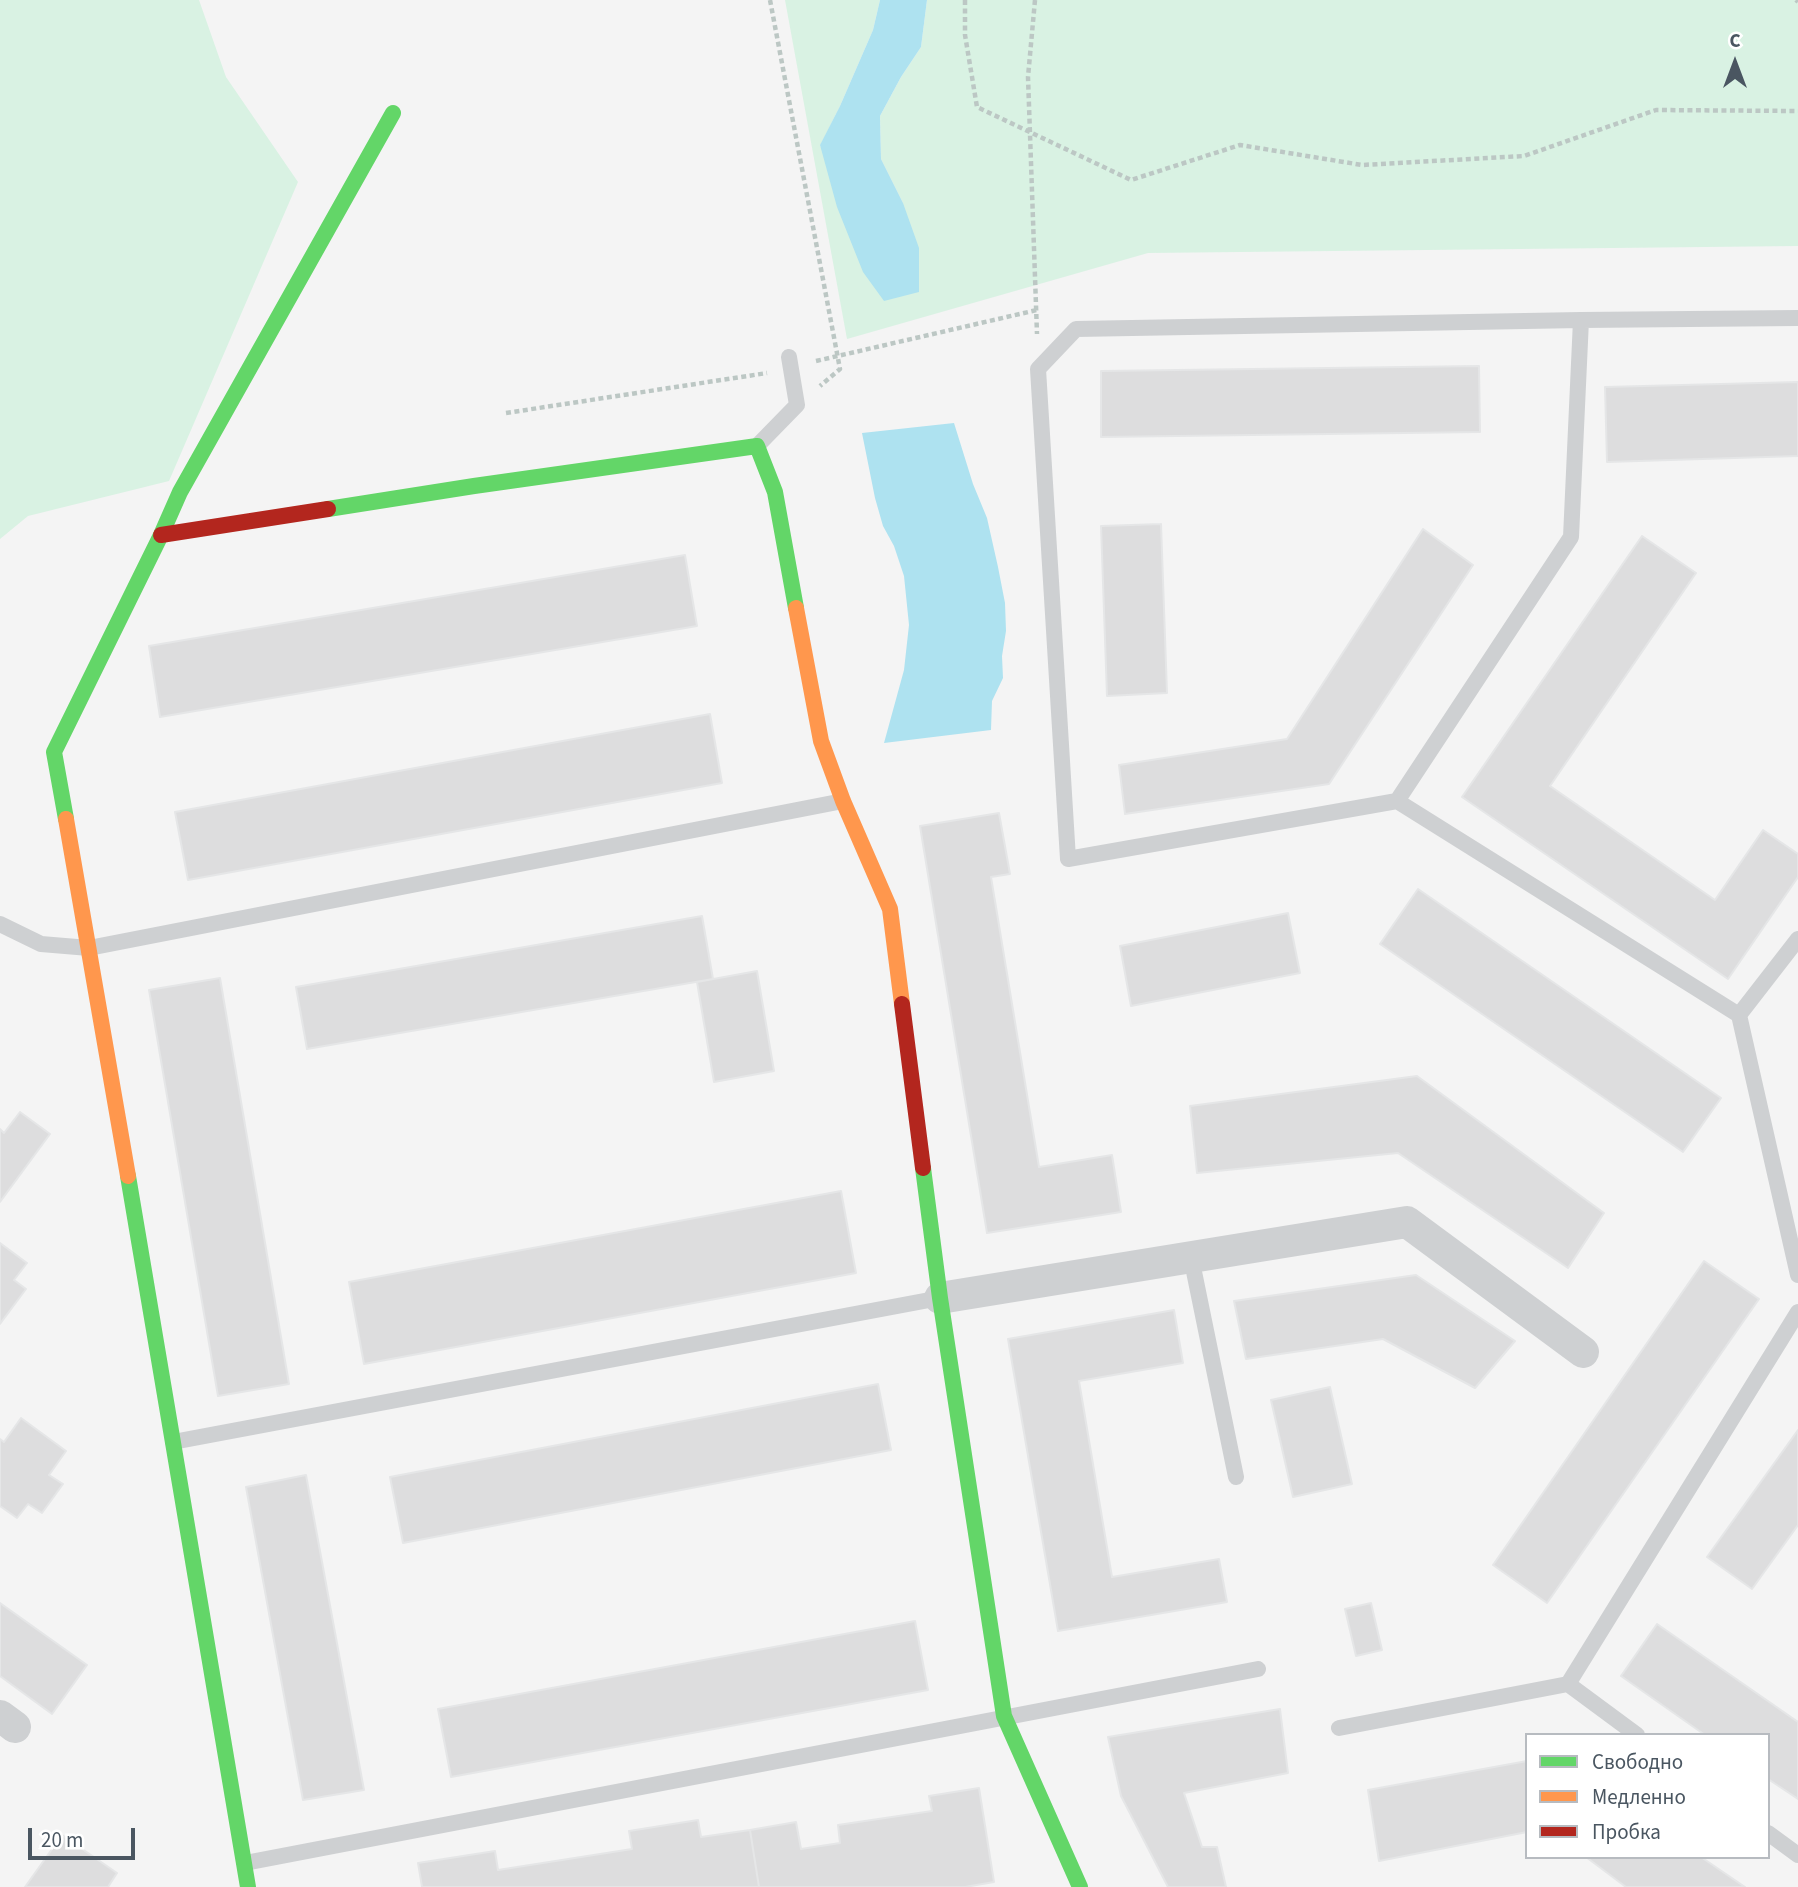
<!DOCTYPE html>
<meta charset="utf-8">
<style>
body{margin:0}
#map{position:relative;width:1798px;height:1887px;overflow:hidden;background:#f4f4f4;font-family:"Source Sans 3",sans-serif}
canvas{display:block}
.legend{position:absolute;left:1525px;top:1733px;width:245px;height:126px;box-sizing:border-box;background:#fff;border:2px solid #b7bbc0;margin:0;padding:9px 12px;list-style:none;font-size:21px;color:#4a5661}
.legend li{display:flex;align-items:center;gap:14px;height:35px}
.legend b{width:35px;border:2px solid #b7bbc0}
.north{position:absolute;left:1700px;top:28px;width:70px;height:70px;-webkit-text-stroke:5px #fff;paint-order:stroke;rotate:0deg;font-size:19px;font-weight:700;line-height:28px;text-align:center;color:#4a5661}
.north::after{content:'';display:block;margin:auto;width:24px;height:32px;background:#4a5661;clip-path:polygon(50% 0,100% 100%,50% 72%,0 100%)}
.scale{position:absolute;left:28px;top:1828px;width:107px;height:32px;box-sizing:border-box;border:4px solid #4a5661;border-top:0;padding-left:9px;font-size:21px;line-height:24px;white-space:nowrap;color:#4a5661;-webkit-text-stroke:5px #fff;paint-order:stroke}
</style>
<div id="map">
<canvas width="1798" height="1887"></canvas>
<ul class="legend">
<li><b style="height:9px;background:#63d668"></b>Свободно</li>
<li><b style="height:9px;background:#ff974d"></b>Медленно</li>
<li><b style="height:9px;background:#b3261e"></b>Пробка</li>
</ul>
<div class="north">С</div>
<div class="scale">20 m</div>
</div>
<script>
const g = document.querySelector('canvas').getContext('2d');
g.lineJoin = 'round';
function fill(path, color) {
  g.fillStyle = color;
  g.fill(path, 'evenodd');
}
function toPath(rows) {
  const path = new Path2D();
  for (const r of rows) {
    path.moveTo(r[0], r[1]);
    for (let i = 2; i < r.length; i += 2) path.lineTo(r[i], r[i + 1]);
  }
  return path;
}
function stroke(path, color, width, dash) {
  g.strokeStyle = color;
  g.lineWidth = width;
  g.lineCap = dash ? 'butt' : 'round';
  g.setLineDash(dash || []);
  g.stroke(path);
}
fill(toPath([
 [0,0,199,0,226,77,298,182,169,481,28,516,0,539],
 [785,0,880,0,873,30,840,106,820,146,903,203,881,159,880,116,901,77,921,47,927,0,1798,0,1798,246,1148,253,847,339]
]), '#d9f2e3');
fill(toPath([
 [880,0,927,0,921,47,901,77,880,116,881,159,903,203,919,248,919,292,884,301,863,272,837,207,820,145,840,106,873,30],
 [954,423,973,484,987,518,998,567,1005,603,1006,631,1002,656,1003,678,992,701,991,730,884,743,904,670,909,625,904,576,894,546,883,526,875,498,862,433]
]), '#aee2f0');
const building = toPath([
 [1479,366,1480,432,1101,437,1101,371,1479,366],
 [1798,382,1798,456,1607,462,1605,387,1798,382],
 [1161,524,1167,693,1107,696,1101,526,1161,524],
 [1423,529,1473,565,1329,784,1125,814,1119,765,1287,739,1423,529],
 [1642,536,1696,573,1550,786,1715,900,1763,830,1798,854,1798,877,1728,979,1462,797,1642,536],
 [685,555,697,626,160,717,149,646,685,555],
 [710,714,722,783,188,880,175,812,710,714],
 [999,813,1010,874,991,877,1039,1167,1112,1155,1121,1212,987,1233,920,826,999,813],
 [1418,889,1721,1098,1683,1152,1380,944,1418,889],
 [1288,913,1300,973,1131,1006,1120,946,1288,913],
 [702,916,713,979,307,1049,296,987,702,916],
 [757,971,774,1071,714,1082,697,982,757,971],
 [220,978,289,1384,218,1396,149,990,220,978],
 [1417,1076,1604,1213,1568,1268,1398,1153,1197,1173,1190,1106,1417,1076],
 [20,1112,50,1134,0,1202,0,1129,4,1133,20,1112],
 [841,1191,856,1273,364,1364,349,1282,841,1191],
 [0,1243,27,1263,14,1280,26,1289,0,1324,0,1243],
 [1704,1261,1759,1299,1547,1603,1493,1565,1704,1261],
 [1416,1275,1515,1341,1475,1388,1383,1339,1246,1359,1234,1301,1416,1275],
 [1174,1310,1183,1363,1079,1381,1112,1577,1219,1559,1227,1602,1058,1631,1008,1339,1174,1310],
 [878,1384,891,1450,403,1543,390,1477,878,1384],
 [1330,1387,1352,1484,1293,1497,1271,1400,1330,1387],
 [21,1418,66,1451,49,1475,63,1484,42,1513,28,1504,17,1518,0,1506,0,1439,4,1442,21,1418],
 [1798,1430,1798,1525,1752,1589,1707,1557,1798,1430],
 [306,1475,364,1790,303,1800,246,1487,306,1475],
 [0,1603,87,1665,52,1714,0,1676,0,1603],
 [1371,1603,1382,1650,1356,1656,1345,1609,1371,1603],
 [915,1621,928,1690,451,1777,438,1709,915,1621],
 [1657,1624,1798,1722,1798,1799,1768,1779,1768,1735,1705,1735,1621,1676,1657,1624],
 [1280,1709,1288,1773,1184,1793,1202,1847,1217,1847,1226,1887,1168,1887,1121,1796,1108,1737,1280,1709],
 [1527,1761,1527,1832,1379,1861,1368,1790,1527,1761],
 [979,1788,994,1882,965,1887,759,1887,750,1830,796,1822,801,1849,840,1843,838,1825,932,1811,929,1796,979,1788],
 [698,1820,701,1837,750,1830,759,1887,422,1887,418,1863,495,1851,498,1870,632,1849,629,1831,698,1820],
 [62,1835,117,1873,108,1887,25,1887,62,1835],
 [1586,1857,1701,1857,1745,1887,1626,1887,1586,1857]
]);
fill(building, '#ddddde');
stroke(building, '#e5e6e7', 2);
stroke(toPath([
 [770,0,840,369,820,386],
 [965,0,965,35,977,107,1131,180,1240,145,1362,165,1524,156,1656,110,1798,111],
 [1035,0,1028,77,1037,334],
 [1796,0,1798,2],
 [816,361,1037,310],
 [506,413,767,373]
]), '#bcc7c4', 4.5, [5, 3.5]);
stroke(toPath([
 [757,446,797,405,789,357],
 [1397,801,1571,537,1581,320],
 [0,924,41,944,89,948,843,801],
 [1798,939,1739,1015,1798,1275],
 [1739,1015,1397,801,1068,859,1038,369,1076,329,1581,320,1798,318],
 [1191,1257,1236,1477],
 [173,1442,940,1298],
 [1568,1684,1798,1312],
 [1339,1728,1568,1684,1637,1735],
 [1768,1833,1798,1855],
 [245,1863,1258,1669]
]), '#ced0d2', 16);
stroke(toPath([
 [940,1298,1407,1222,1583,1352],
 [0,1716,15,1727]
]), '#ced0d2', 32);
stroke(toPath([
 [328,509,474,486,757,446,775,492,796,608],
 [66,819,54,752,161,535,180,492,393,113],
 [923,1168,940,1298,1004,1716,1080,1887],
 [128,1176,248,1887]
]), '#63d668', 16);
stroke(toPath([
 [796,608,821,741,843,801,890,909,902,1004],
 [66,819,128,1176]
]), '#ff974d', 16);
stroke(toPath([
 [161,535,328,509],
 [902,1004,923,1168]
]), '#b3261e', 16);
</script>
